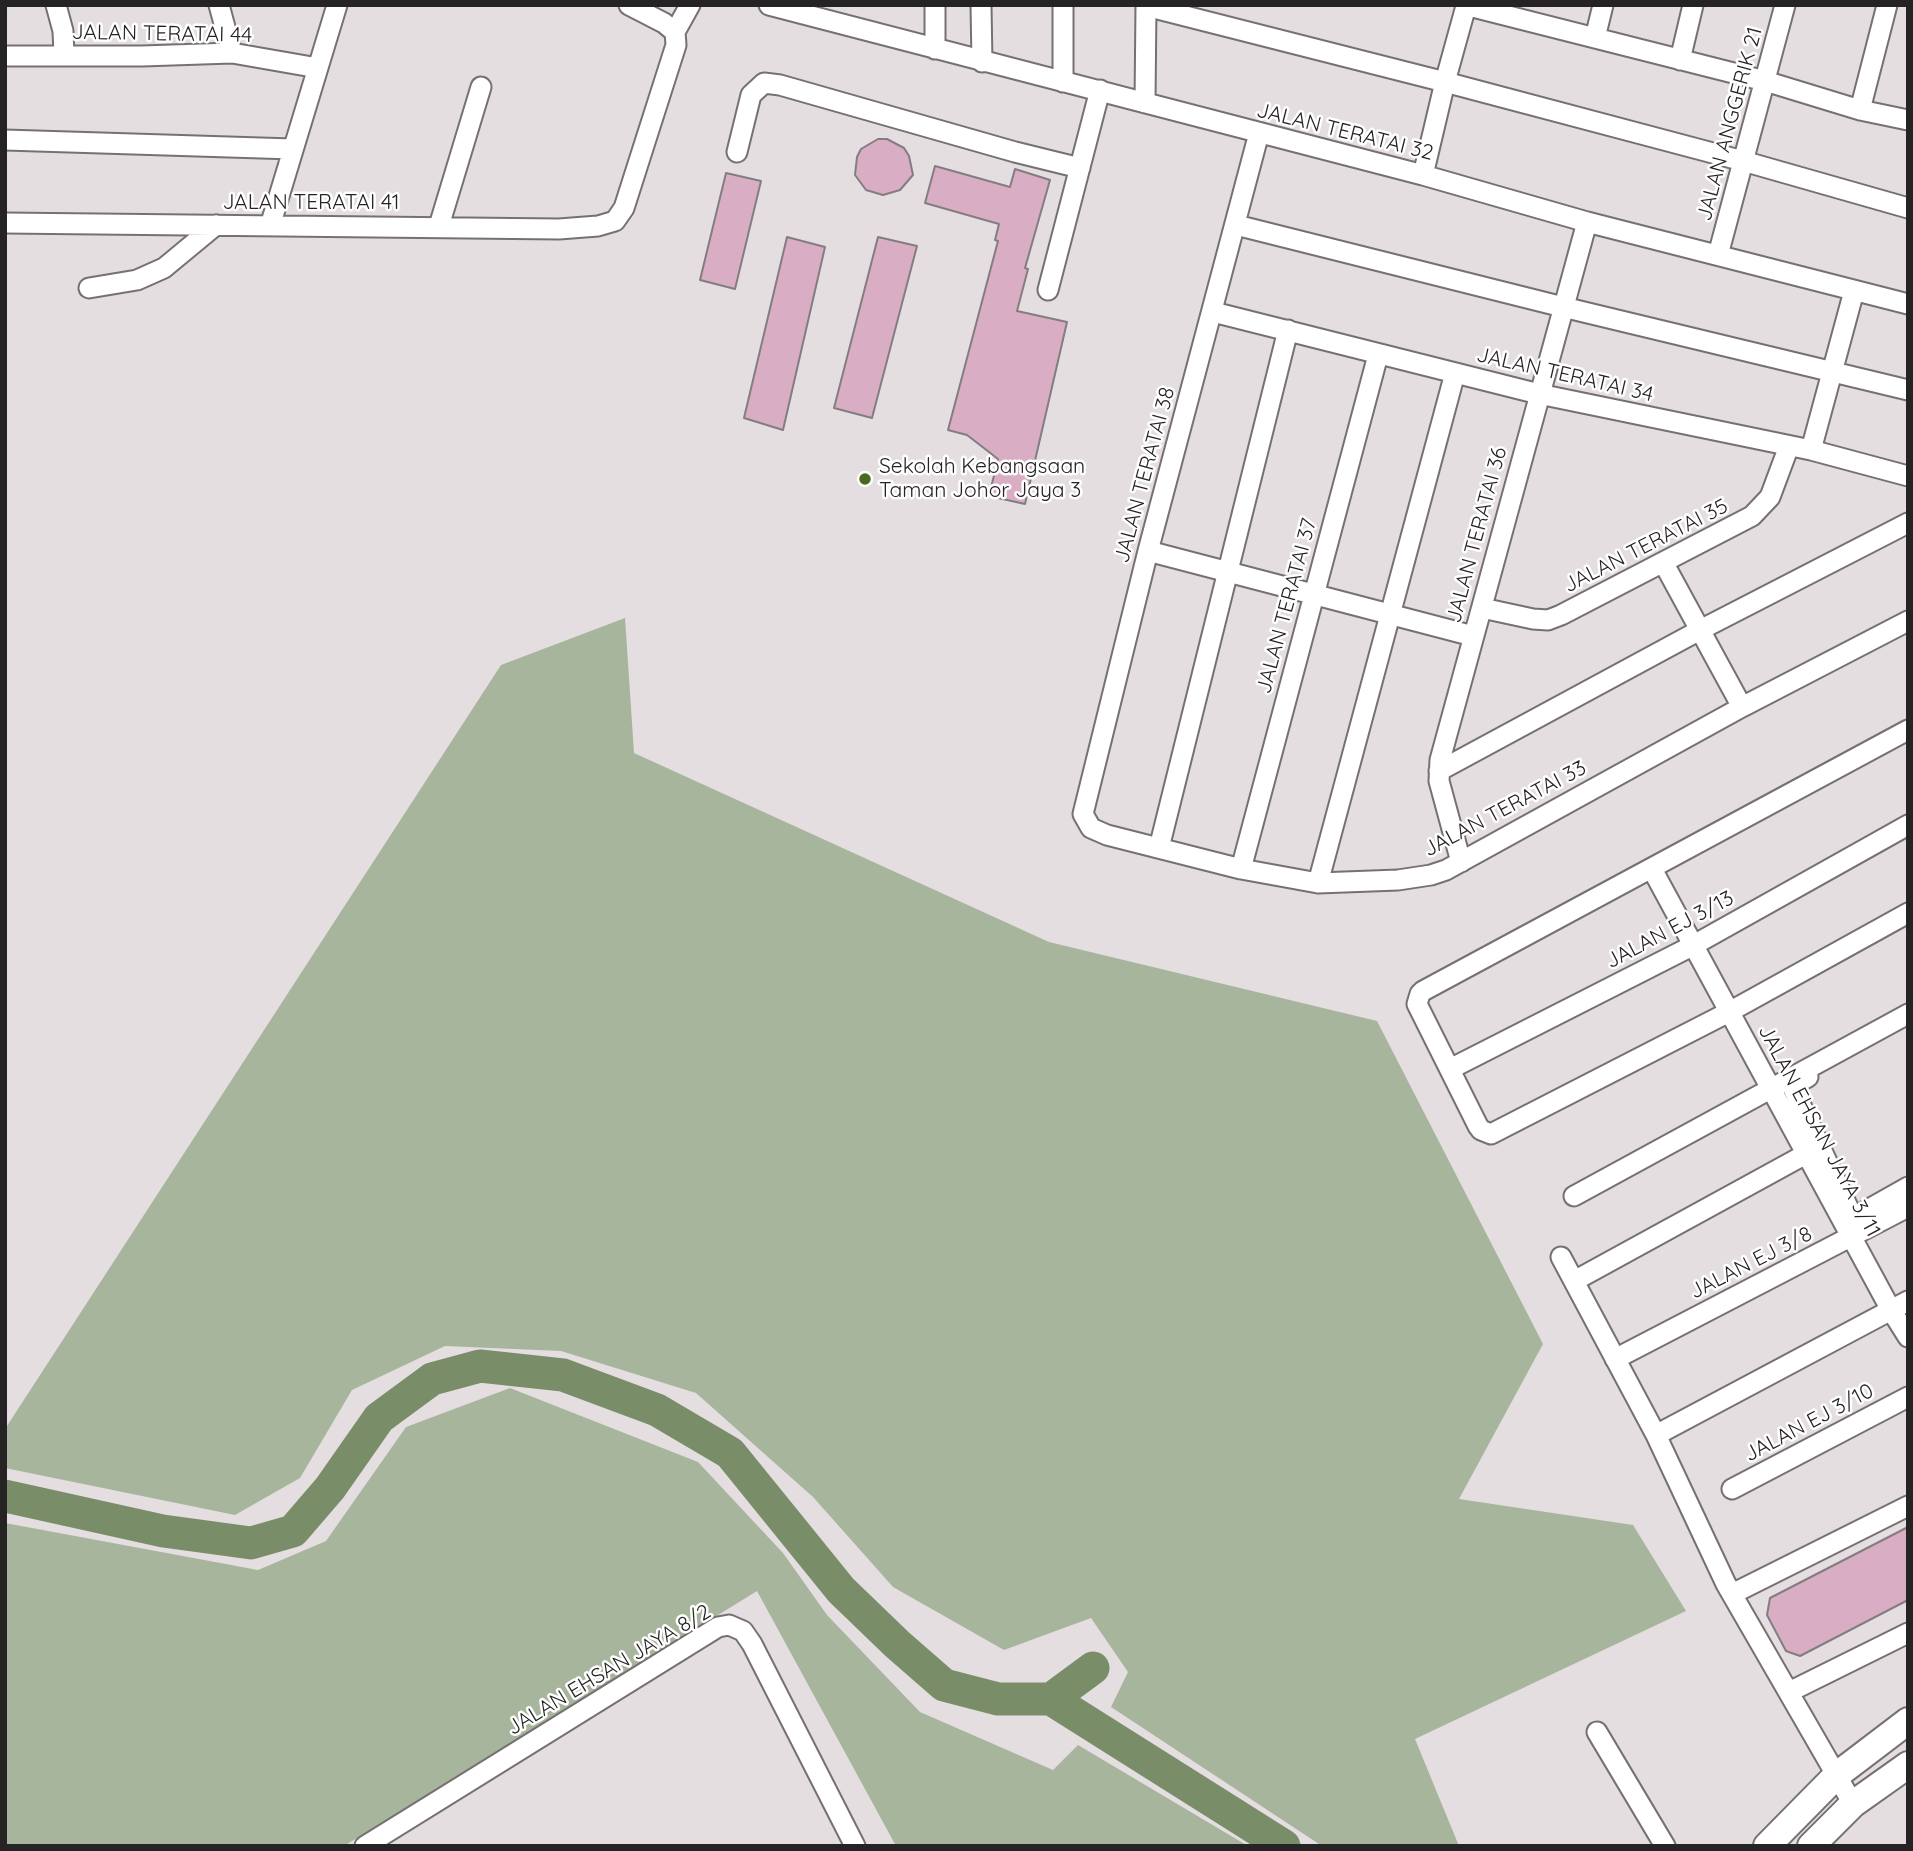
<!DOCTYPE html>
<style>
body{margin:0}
#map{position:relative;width:1913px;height:1851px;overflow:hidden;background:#e4dee1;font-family:Quicksand,sans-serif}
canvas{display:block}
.frame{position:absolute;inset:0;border:7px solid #262325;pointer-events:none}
</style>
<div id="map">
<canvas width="1913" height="1851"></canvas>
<div class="frame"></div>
</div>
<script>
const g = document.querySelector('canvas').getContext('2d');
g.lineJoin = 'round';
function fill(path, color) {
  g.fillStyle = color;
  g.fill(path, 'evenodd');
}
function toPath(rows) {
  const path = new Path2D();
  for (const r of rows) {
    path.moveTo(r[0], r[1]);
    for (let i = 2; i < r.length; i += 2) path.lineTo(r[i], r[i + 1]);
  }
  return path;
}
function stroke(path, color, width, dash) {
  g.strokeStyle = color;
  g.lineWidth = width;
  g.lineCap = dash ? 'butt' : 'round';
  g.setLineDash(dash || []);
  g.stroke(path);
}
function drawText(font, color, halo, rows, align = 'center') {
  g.font = font + ' Quicksand,sans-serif';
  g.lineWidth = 5;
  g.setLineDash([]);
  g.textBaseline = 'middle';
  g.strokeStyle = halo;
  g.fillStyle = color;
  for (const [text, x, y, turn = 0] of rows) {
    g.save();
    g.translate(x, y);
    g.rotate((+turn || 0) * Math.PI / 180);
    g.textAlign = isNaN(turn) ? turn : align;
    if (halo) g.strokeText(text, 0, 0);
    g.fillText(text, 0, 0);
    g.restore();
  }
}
fill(toPath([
 [625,618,634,753,1049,942,1377,1021,1543,1344,1459,1499,1633,1525,1686,1611,1415,1739,1459,1846,1322,1846,1111,1707,1128,1672,1091,1618,1004,1650,893,1587,813,1497,696,1393,561,1351,445,1346,352,1390,300,1478,235,1515,5,1468,5,1429,501,665],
 [510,1388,698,1462,783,1553,827,1615,920,1712,1053,1770,1078,1745,1248,1846,896,1846,757,1591,344,1846,5,1846,5,1523,258,1570,326,1541,406,1427]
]), '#a8b59d');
stroke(toPath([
 [5,1496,163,1531,251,1543,293,1531,330,1488,379,1418,432,1379,480,1366,563,1375,657,1410,730,1453,841,1590,897,1644,944,1685,998,1699,1051,1699,1093,1668],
 [1051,1699,1284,1846]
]), '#7a8d69', 33);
const building = toPath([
 [878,139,887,139,904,148,909,156,913,175,900,190,883,195,866,190,855,175,857,157,861,149,878,139],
 [935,166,1010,187,1015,169,1050,180,1025,268,1028,269,1017,311,1067,322,1025,504,989,496,998,459,967,435,948,430,998,241,995,240,999,224,925,203,935,166],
 [726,173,761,181,735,289,700,280,726,173],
 [787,237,825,247,783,430,744,418,787,237],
 [878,237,917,246,872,418,834,408,878,237],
 [1908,1527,1908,1600,1800,1656,1786,1651,1767,1615,1770,1598,1908,1527]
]);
fill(building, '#d9aec5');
stroke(building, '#837d80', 2);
const minor = toPath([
 [56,5,63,31,64,55],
 [219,5,232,53],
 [629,5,664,23,675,32],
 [769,5,1423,175,1587,222,1908,304],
 [981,5,982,62],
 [1063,5,1063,82],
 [1465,5,1765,81,1860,110,1908,120],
 [1146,6,1445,82,1743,161,1908,208],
 [675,32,690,5],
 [1595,38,1603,5],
 [935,49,935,5],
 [5,56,142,56,232,53,318,68],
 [1680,60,1693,5],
 [1145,103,1146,5],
 [1860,110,1887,5],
 [1259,133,1148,551,1083,814,1091,828,1107,835,1241,869,1318,883,1398,880,1431,875,1446,870,1742,707,1908,621],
 [5,140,293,149],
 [737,152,751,95,764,83,780,85,1015,152,1080,168],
 [1423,175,1445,82,1466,6],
 [5,223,559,229,598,226,615,221,624,208,676,45,675,32],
 [1236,225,1563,307,1908,390],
 [270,226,337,5],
 [439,226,481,87],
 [1718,255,1785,5],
 [89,288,137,280,164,268,216,225],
 [1048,290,1100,90],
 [1213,312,1539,394,1811,450,1908,476],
 [1811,450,1854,291],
 [1148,551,1473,636],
 [1663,562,1742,707],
 [1482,608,1533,619,1548,620,1561,615,1752,516,1770,497,1789,446],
 [1908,730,1423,991,1420,994,1417,1004,1478,1126,1481,1130,1491,1134,1729,1012,1908,913],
 [1439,771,1700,630,1908,523],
 [1159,848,1288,330],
 [1461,862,1439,781,1440,760,1587,222],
 [1241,869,1378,355],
 [1652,869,1891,1310,1908,1337],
 [1318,883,1455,373],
 [1450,1069,1692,946,1908,825],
 [1808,1077,1792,1086,1853,1218,1908,1187],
 [1574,1196,1908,1014],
 [1561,1257,1656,1435,1726,1584,1853,1804],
 [1574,1281,1806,1154],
 [1615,1359,1908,1207],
 [1656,1435,1908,1301],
 [1732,1489,1908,1397],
 [1732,1594,1908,1506],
 [1789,1692,1908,1633],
 [1597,1732,1665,1846],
 [365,1846,718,1627,729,1625,743,1631,752,1644,855,1846]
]);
const major = toPath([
 [1767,1846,1837,1775,1908,1721],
 [1811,1846,1853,1804,1908,1765]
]);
stroke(minor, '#767073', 23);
stroke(major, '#767073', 30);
stroke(minor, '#fff', 19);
stroke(major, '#fff', 26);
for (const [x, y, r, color] of [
 [865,479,7,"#48691f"]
]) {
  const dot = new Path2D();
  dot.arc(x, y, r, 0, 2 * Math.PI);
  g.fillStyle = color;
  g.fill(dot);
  stroke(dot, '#fff', 2.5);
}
drawText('21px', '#262325', '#fff', [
 ["JALAN TERATAI 44",162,34,1],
 ["JALAN ANGGERIK 21",1730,124,-75],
 ["JALAN TERATAI 32",1345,132,14],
 ["JALAN TERATAI 41",311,203],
 ["JALAN TERATAI 34",1565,375,13],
 ["JALAN TERATAI 38",1145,475,-75],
 ["JALAN TERATAI 36",1477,535,-75],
 ["JALAN TERATAI 35",1646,546,-27],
 ["JALAN TERATAI 37",1287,606,-75],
 ["JALAN TERATAI 33",1505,809,-28],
 ["JALAN EJ 3/13",1670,930,-28],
 ["JALAN EHSAN JAYA 3/11",1819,1131,62],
 ["JALAN EJ 3/8",1751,1263,-27],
 ["JALAN EJ 3/10",1809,1423,-28],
 ["JALAN EHSAN JAYA 8/2",609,1670,-31]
]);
drawText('21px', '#262325', '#fff', [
 ["Sekolah Kebangsaan",879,467],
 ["Taman Johor Jaya 3",879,491]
], 'left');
</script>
